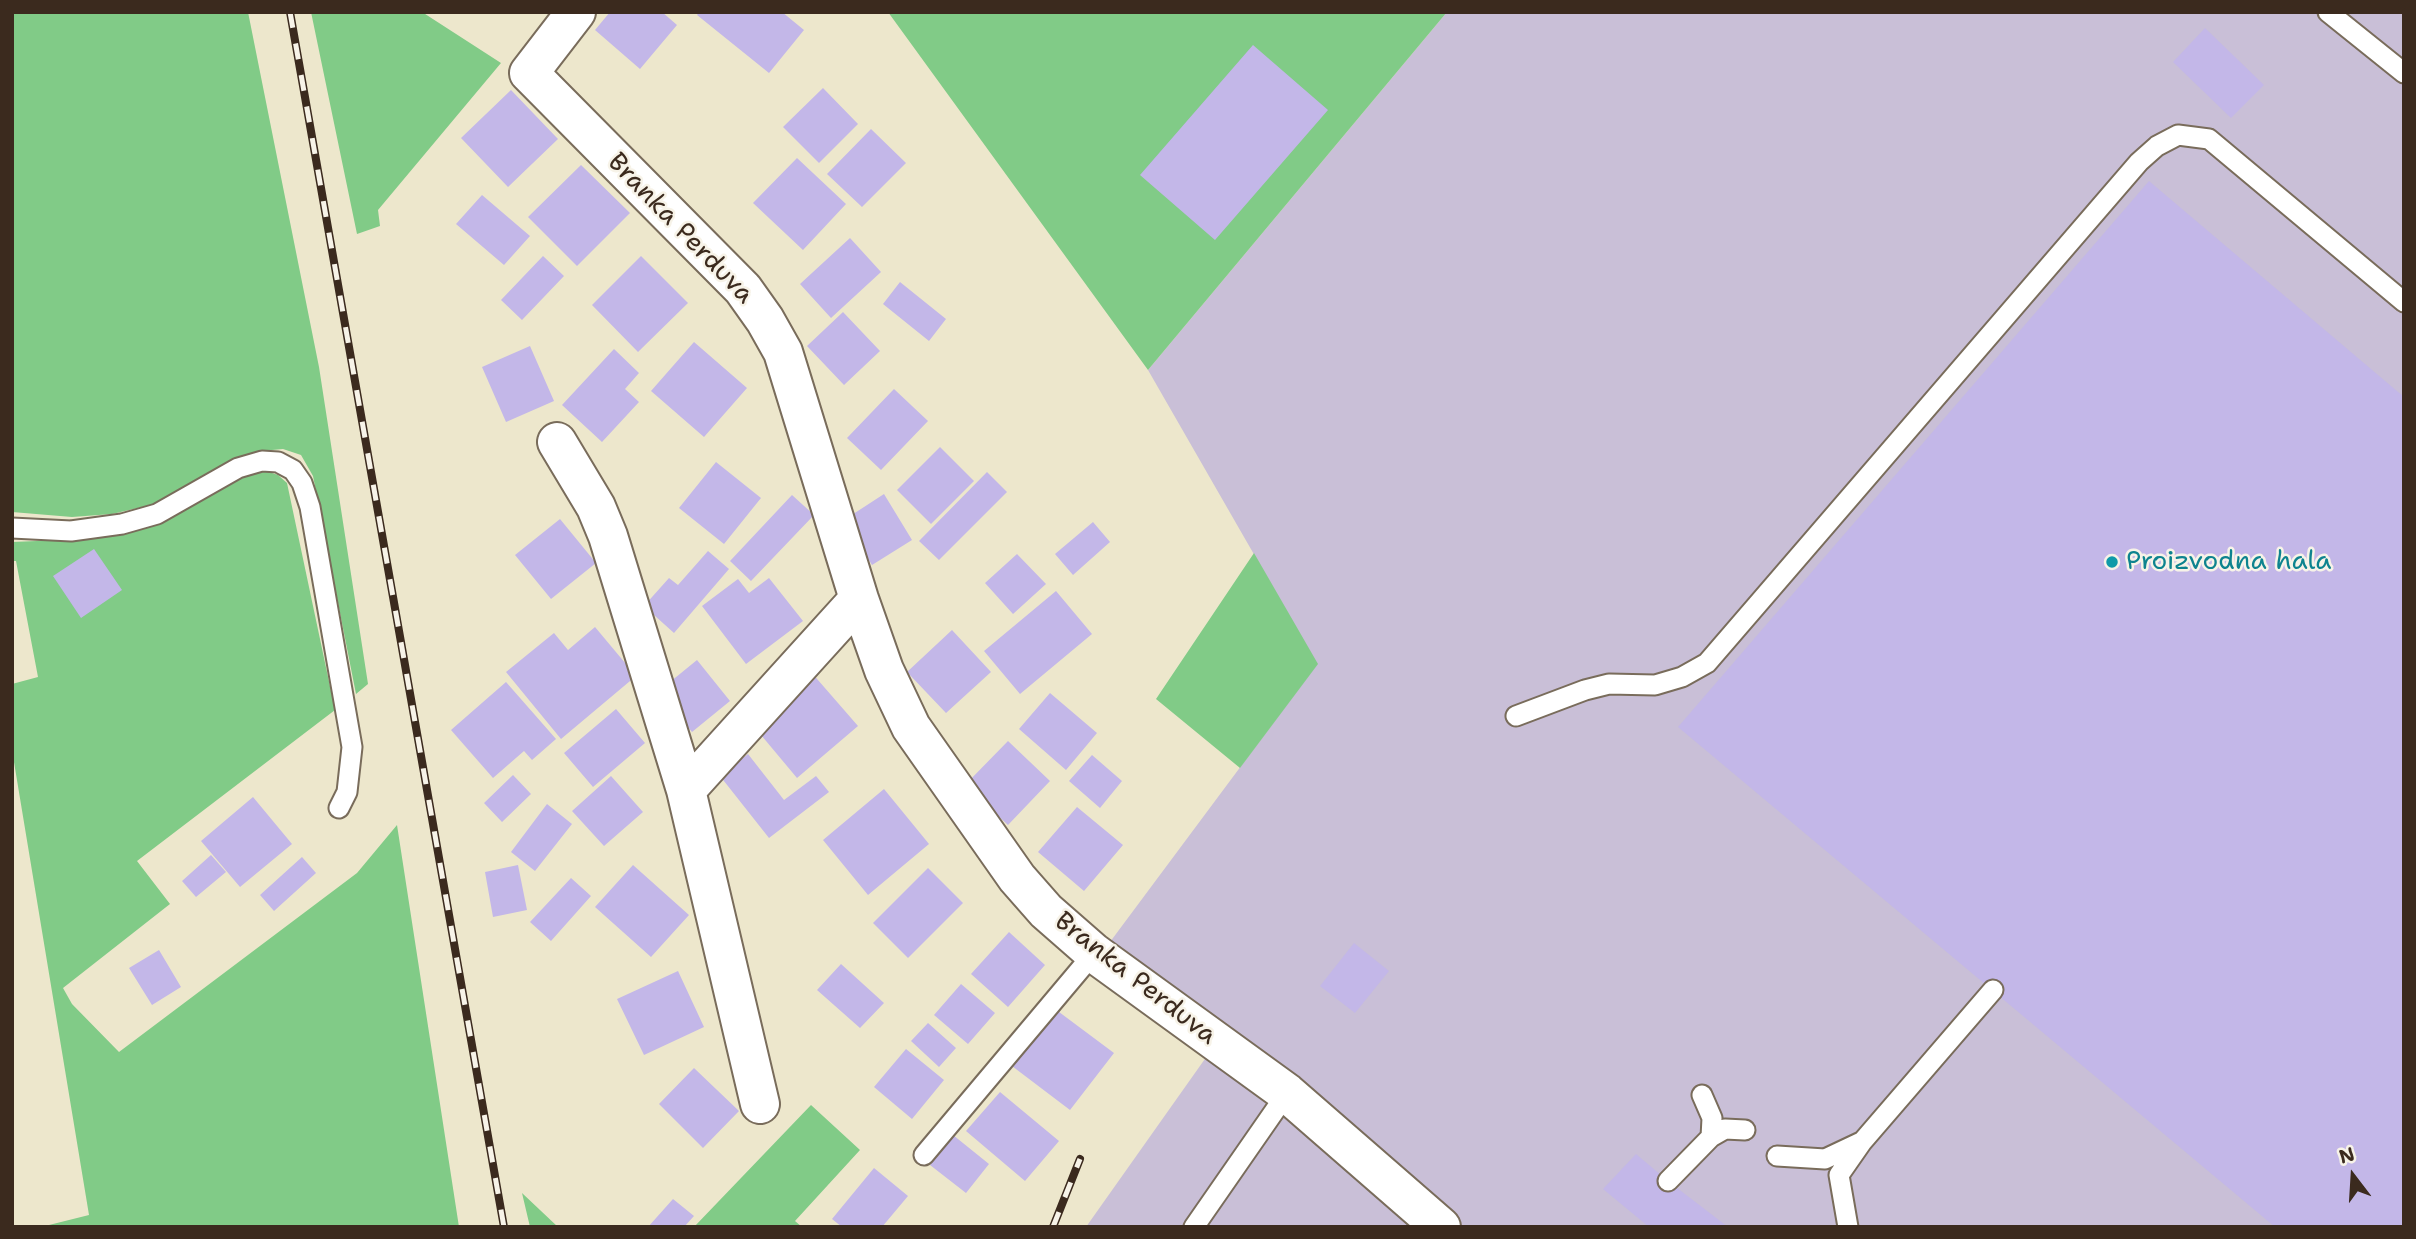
<!DOCTYPE html>
<style>
body{margin:0}
#map{position:relative;width:2416px;height:1239px;overflow:hidden;background:#ede7cc;font-family:"Shantell Sans",sans-serif}
canvas{display:block}
.frame{position:absolute;inset:0;border:14px solid #3b2a1e;pointer-events:none}
.north{position:absolute;left:2318px;top:1141px;width:70px;height:70px;-webkit-text-stroke:5px #f7f3e8;paint-order:stroke;rotate:343deg;font-size:19px;font-weight:700;line-height:28px;text-align:center;color:#3b2a1e}
.north::after{content:'';display:block;margin:auto;width:24px;height:32px;background:#3b2a1e;clip-path:polygon(50% 0,100% 100%,50% 72%,0 100%)}
</style>
<div id="map">
<canvas width="2416" height="1239"></canvas>
<div class="frame"></div>
<div class="north">N</div>
</div>
<script>
const g = document.querySelector('canvas').getContext('2d');
g.lineJoin = 'round';
function fill(path, color) {
  g.fillStyle = color;
  g.fill(path, 'evenodd');
}
function toPath(rows) {
  const path = new Path2D();
  for (const r of rows) {
    path.moveTo(r[0], r[1]);
    for (let i = 2; i < r.length; i += 2) path.lineTo(r[i], r[i + 1]);
  }
  return path;
}
function stroke(path, color, width, dash) {
  g.strokeStyle = color;
  g.lineWidth = width;
  g.lineCap = dash ? 'butt' : 'round';
  g.setLineDash(dash || []);
  g.stroke(path);
}
function drawText(font, color, halo, rows, align = 'center') {
  g.font = font + ' "Shantell Sans",sans-serif';
  g.lineWidth = 5;
  g.setLineDash([]);
  g.textBaseline = 'middle';
  g.strokeStyle = halo;
  g.fillStyle = color;
  for (const [text, x, y, turn = 0] of rows) {
    g.save();
    g.translate(x, y);
    g.rotate((+turn || 0) * Math.PI / 180);
    g.textAlign = isNaN(turn) ? turn : align;
    if (halo) g.strokeText(text, 0, 0);
    g.fillText(text, 0, 0);
    g.restore();
  }
}
fill(toPath([
 [1447,12,2404,12,2404,1227,1086,1227,1207,1056,1110,942,1317,664,1148,370]
]), '#c9bfd7');
fill(toPath([
 [12,12,248,12,319,367,368,684,356,694,313,476,301,455,283,449,261,451,231,463,155,504,112,514,72,517,12,512],
 [311,12,422,12,501,63,378,210,380,226,357,234],
 [888,12,1447,12,1148,370],
 [263,470,278,475,287,483,335,710,137,861,170,904,63,988,72,1004,119,1052,357,873,397,825,459,1227,41,1227,89,1215,12,750,12,684,38,677,16,561,12,561,12,542,86,539,122,534,159,523,246,473],
 [1254,553,1318,664,1240,768,1156,699],
 [811,1105,860,1150,795,1221,802,1227,694,1227],
 [522,1193,558,1227,530,1227]
]), '#81cb87');
fill(toPath([
 [610,12,662,12,677,25,640,69,595,30],
 [699,12,782,12,804,30,769,73,697,15],
 [2205,28,2264,85,2231,118,2173,62],
 [1253,45,1328,110,1215,240,1140,175],
 [823,88,858,124,819,163,783,127],
 [511,90,558,139,508,187,461,138],
 [871,129,906,163,862,207,827,174],
 [797,158,846,204,803,250,753,203],
 [581,165,630,213,577,266,528,217],
 [2149,181,2404,397,2404,1227,2275,1227,1678,727],
 [482,195,530,236,504,265,456,224],
 [850,238,881,272,831,318,800,284],
 [543,256,564,276,522,320,501,300],
 [641,256,688,303,638,352,592,305],
 [900,282,946,319,929,341,883,304],
 [843,312,880,351,844,385,807,346],
 [694,342,747,388,704,437,651,391],
 [530,346,554,401,506,422,482,367],
 [614,349,639,373,625,389,639,402,602,442,562,405],
 [894,389,928,421,881,470,847,438],
 [940,447,974,481,931,524,897,490],
 [716,462,761,498,724,544,679,508],
 [987,472,1007,492,939,560,919,541],
 [884,494,912,540,872,565,844,520],
 [792,495,814,515,751,581,730,561],
 [560,519,596,563,551,599,515,555],
 [1093,522,1110,542,1073,575,1055,554],
 [94,549,122,590,81,618,53,576],
 [708,551,729,569,674,633,644,606,669,578,678,585],
 [1017,554,1046,584,1013,614,985,583],
 [769,578,803,621,746,664,702,606,738,579,749,593],
 [1056,591,1092,634,1020,694,984,651],
 [595,627,636,676,561,739,506,672,554,633,568,650],
 [952,630,991,672,946,713,907,672],
 [697,660,730,701,692,732,659,691],
 [811,672,858,726,797,778,751,723],
 [506,682,556,739,532,760,524,751,493,778,451,730],
 [1050,693,1097,733,1066,770,1019,729],
 [616,709,645,743,593,787,564,753],
 [1008,741,1050,781,1008,825,965,785],
 [748,754,784,800,816,776,829,792,769,838,720,776],
 [1092,755,1122,781,1100,808,1069,781],
 [513,775,531,794,502,822,484,803],
 [611,776,643,812,604,846,572,811],
 [884,789,929,844,868,895,823,840],
 [253,797,292,844,240,887,201,841],
 [547,804,572,824,535,871,511,852],
 [1077,807,1123,845,1084,891,1038,852],
 [211,855,226,872,196,897,182,881],
 [302,857,316,873,274,911,260,895],
 [518,865,527,910,493,917,485,872],
 [633,865,689,915,651,957,595,907],
 [928,868,963,903,908,958,873,923],
 [571,878,591,896,551,941,530,922],
 [1009,932,1045,965,1008,1007,971,974],
 [1354,943,1389,971,1355,1013,1320,986],
 [159,950,181,987,152,1005,129,968],
 [841,964,884,1003,860,1028,817,990],
 [678,971,704,1027,644,1055,617,999],
 [961,984,995,1013,968,1044,934,1015],
 [1051,1006,1114,1053,1070,1110,1008,1063],
 [928,1023,956,1048,939,1067,911,1041],
 [906,1049,944,1080,912,1119,874,1087],
 [694,1068,739,1111,703,1148,659,1104],
 [1000,1092,1059,1141,1025,1181,966,1131],
 [953,1135,989,1164,966,1193,930,1165],
 [1636,1154,1668,1181,1728,1227,1649,1227,1603,1189],
 [874,1168,908,1196,882,1227,842,1227,832,1219],
 [673,1199,694,1216,684,1227,648,1227]
]), '#c3b7e8');
const lane = toPath([
 [2328,12,2404,73],
 [12,528,71,531,122,524,157,514,238,468,262,461,278,462,293,470,302,483,310,507,352,747,347,792,339,808],
 [1516,716,1585,690,1609,684,1655,685,1682,677,1707,663,2139,162,2157,146,2178,135,2209,139,2404,302],
 [1711,1137,1725,1129,1745,1130],
 [924,1155,1094,953],
 [1777,1156,1825,1159,1861,1142],
 [1668,1181,1711,1137,1712,1118,1702,1095],
 [1194,1227,1287,1093],
 [1848,1227,1839,1175,1862,1142,1993,990]
]);
const street = toPath([
 [576,12,529,73,743,289,765,320,783,352,859,599,884,670,911,727,1017,878,1046,911,1094,953,1287,1093,1441,1227],
 [557,442,596,507,608,536,686,790],
 [760,1104,686,790,859,599]
]);
stroke(lane, '#796c5b', 23);
stroke(street, '#796c5b', 42);
stroke(lane, '#fff', 19);
stroke(street, '#fff', 38);
const rail = toPath([
 [290,12,504,1227],
 [1053,1227,1080,1159]
]);
stroke(rail, '#3b2a1e', 8);
stroke(rail, '#f7f3e8', 5, [16]);
for (const [x, y, r, color] of [
 [2112,562,7,"#0f9aa8"]
]) {
  const dot = new Path2D();
  dot.arc(x, y, r, 0, 2 * Math.PI);
  g.fillStyle = color;
  g.fill(dot);
  stroke(dot, '#f7f3e8', 2.5);
}
drawText('26px', '#3b2a1e', '#f7f3e8', [
 ["Branka Perduva",680,229,46],
 ["Branka Perduva",1135,979,38]
]);
drawText('26px', '#0d838f', '#f7f3e8', [
 ["Proizvodna hala",2126,562]
], 'left');
</script>
